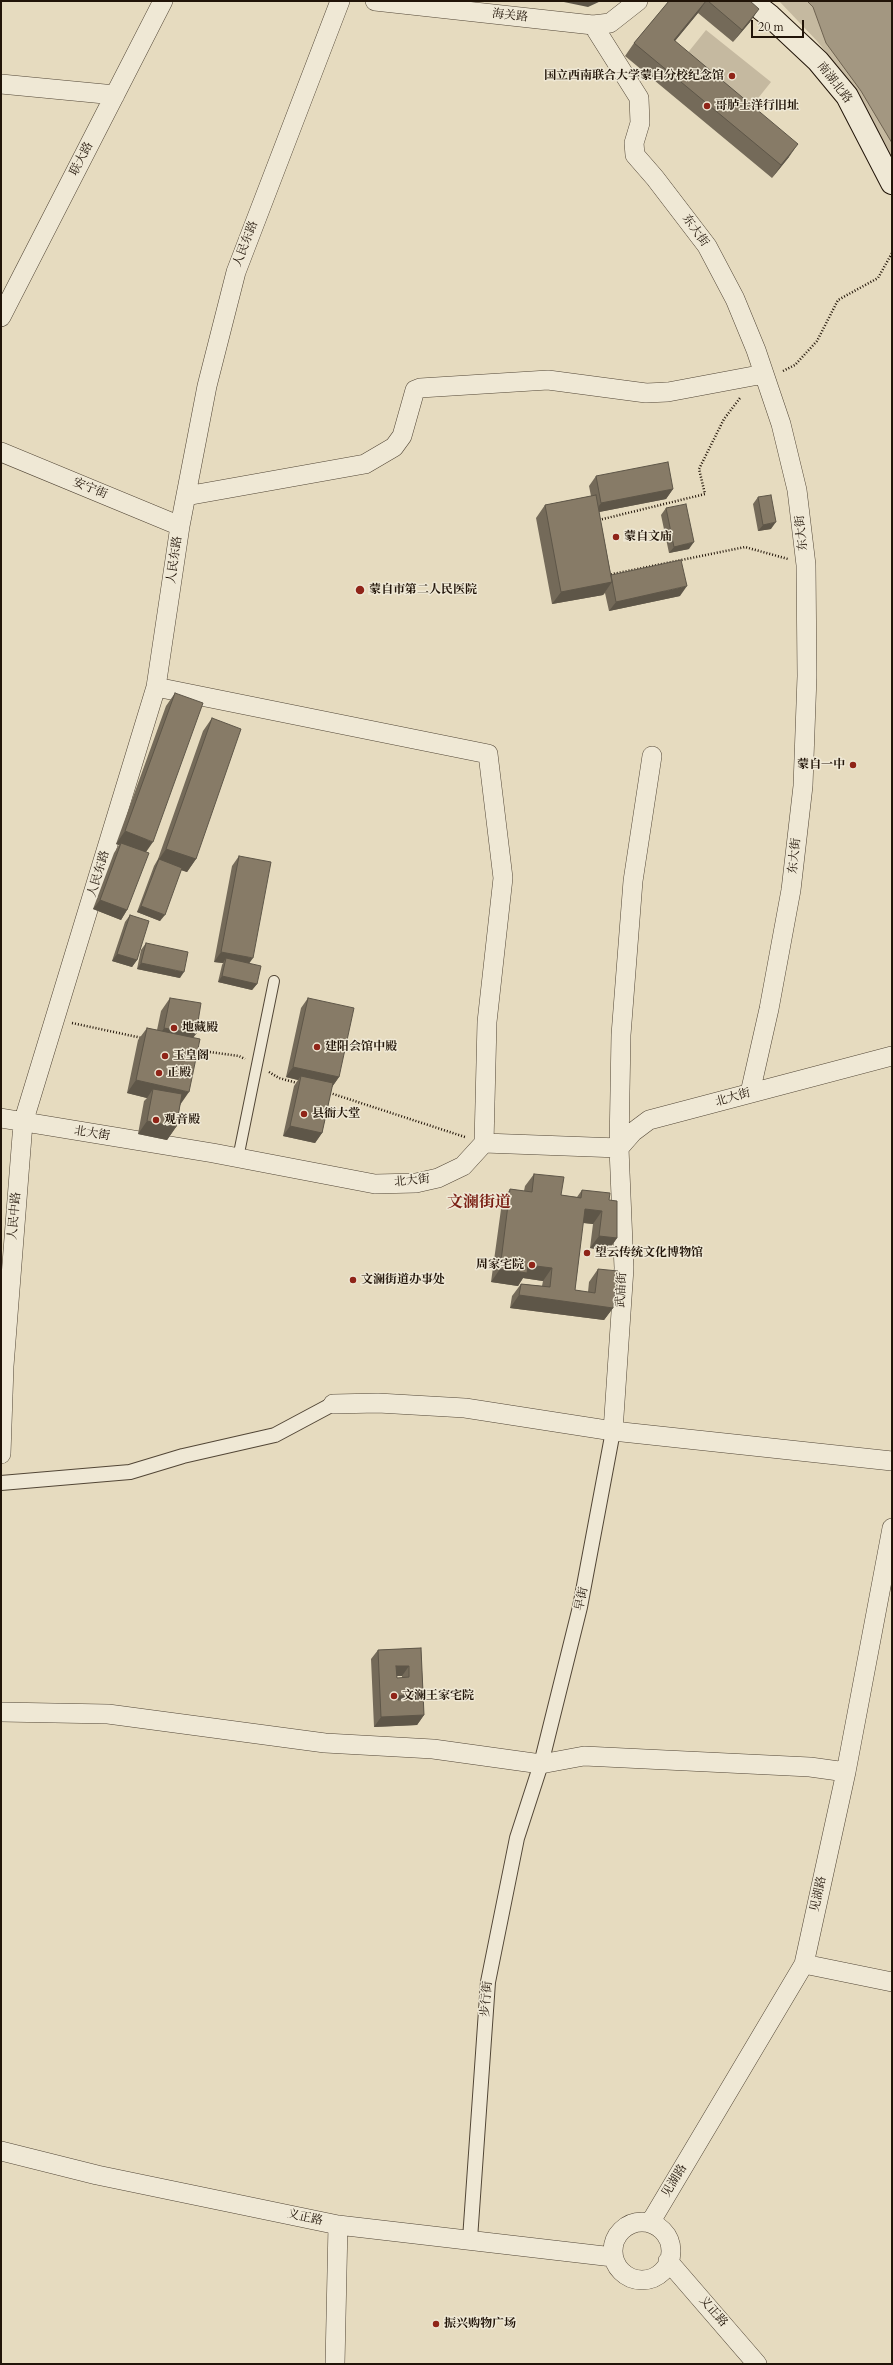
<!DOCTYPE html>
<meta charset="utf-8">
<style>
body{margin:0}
#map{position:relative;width:893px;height:2365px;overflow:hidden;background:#e6dbbf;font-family:Cardo,serif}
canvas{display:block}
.frame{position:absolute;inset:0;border:2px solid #211408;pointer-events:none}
.scale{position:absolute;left:751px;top:20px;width:53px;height:18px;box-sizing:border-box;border:2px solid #211408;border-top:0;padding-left:5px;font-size:12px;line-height:14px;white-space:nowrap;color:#211408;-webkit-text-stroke:3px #efe8d5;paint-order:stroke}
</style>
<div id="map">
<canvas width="893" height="2365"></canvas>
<div class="frame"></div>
<div class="scale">20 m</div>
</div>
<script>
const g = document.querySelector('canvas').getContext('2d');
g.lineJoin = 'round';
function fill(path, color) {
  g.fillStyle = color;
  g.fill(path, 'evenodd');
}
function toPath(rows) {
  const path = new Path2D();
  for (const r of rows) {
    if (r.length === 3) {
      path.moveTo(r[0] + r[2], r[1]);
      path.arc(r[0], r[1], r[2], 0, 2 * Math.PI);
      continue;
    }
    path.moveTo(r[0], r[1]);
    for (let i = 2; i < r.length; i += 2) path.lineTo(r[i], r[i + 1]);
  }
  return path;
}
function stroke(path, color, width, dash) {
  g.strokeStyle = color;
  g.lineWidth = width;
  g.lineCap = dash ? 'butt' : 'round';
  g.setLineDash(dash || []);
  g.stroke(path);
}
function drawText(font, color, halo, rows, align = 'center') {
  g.font = font + ' Cardo,"Noto Serif SC",serif';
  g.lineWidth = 3;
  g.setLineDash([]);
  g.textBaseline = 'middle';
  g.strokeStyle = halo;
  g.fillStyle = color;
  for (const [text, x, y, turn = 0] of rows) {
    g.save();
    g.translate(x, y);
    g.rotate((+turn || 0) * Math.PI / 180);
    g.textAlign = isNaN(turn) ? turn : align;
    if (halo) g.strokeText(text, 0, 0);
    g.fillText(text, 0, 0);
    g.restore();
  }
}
fill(toPath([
 [779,1,892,1,892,156,848,79,817,41],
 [706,30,771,82,751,107,686,55]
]), '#c5b9a0');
const water = toPath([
 [807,1,892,1,892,143,861,91,826,43,813,7,807,1]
]);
fill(water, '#a39781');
stroke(water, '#6f6351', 1);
const service = toPath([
 [238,1158,274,981]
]);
const pedestrian = toPath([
 [1,1483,130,1472,183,1456,275,1435,333,1404],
 [470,2239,488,1982,517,1838,541,1764,580,1607,613,1431]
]);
const minor = toPath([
 [375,1,593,25,610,23,638,1],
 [593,25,639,98,640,123,634,143,635,155,655,178,707,246,735,299,756,350,781,424,797,490,806,565,807,676,803,786,791,890,769,1009,750,1093],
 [1,84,115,95],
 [1,317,163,1],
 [1,452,180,526],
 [186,496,365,464,394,447,402,436,415,390,420,388,548,380,646,393,668,392,764,374],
 [156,687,488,754,503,878,487,1022,484,1143],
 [1,1118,213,1153,375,1184,416,1183,438,1178,463,1166,484,1143,619,1148,633,1132,649,1120,892,1056],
 [333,1404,378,1403,465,1408,613,1431,892,1461],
 [613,1431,624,1268,619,1148,621,1035,633,881,652,756],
 [1,1454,4,1366,23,1123,156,687,180,526,207,386,236,272,340,1],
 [1,1712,108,1714,325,1743,433,1749,541,1764,584,1756,810,1767,846,1772],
 [804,1964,892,1982],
 [1,2151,97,2175,338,2225,613,2257],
 [642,2251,29],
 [650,2223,804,1964,846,1772,892,1528],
 [668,2261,757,2364],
 [335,2364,338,2225]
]);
const secondary = toPath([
 [751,1,770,16,818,61,847,96,892,183]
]);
stroke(service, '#524636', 12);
stroke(pedestrian, '#524636', 16);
stroke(minor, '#524636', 20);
stroke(secondary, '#211408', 24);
stroke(toPath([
 [783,371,795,365,817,341,838,300,878,278,892,253],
 [599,520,705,494,699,469,724,419,740,398],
 [608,575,745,547,788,559],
 [72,1023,142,1038],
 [195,1050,239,1056,245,1059],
 [269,1072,279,1078,297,1083],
 [327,1092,465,1137]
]), '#211408', 2.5, [1, 2]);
stroke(service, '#efe8d5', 10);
stroke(pedestrian, '#efe8d5', 14);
stroke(minor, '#efe8d5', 19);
stroke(secondary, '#efe8d5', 22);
fill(toPath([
 [669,1,750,1,750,22,733,42,698,13,675,41,789,157,772,178,625,56,634,43],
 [596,476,673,489,666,499,599,512,611,575,680,596,609,611,605,593,603,595,552,604,536,518,545,505,591,496,589,486],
 [758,497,771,529,758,531,753,504],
 [666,508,689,549,669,553,661,515],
 [175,693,145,852,127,910,121,920,93,909,114,853,119,845,116,844,166,706],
 [212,718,196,859,187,872,181,870,160,921,137,912,154,866,158,859,203,731],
 [239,856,249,963,257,984,252,990,218,982,222,965,223,963,214,962,232,866],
 [130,915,137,960,132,967,112,961,125,922],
 [146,943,180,978,137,969,141,950],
 [170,998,193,1038,176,1127,167,1140,138,1134,144,1101,147,1098,127,1093,138,1040,147,1028,157,1030,161,1011],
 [308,998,339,1077,332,1087,322,1133,315,1143,283,1136,294,1086,298,1080,286,1077,301,1008],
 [534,1174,561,1195,577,1197,582,1190,609,1200,617,1238,608,1251,590,1248,593,1224,583,1223,575,1290,588,1292,589,1282,598,1269,613,1308,604,1320,510,1308,512,1296,521,1284,542,1286,543,1281,523,1278,518,1286,491,1282,502,1202,510,1189,524,1191,525,1186],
 [421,1648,424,1715,417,1725,374,1727,371,1659,378,1650],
 [397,1676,402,1676,402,1678,397,1678]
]), '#746a59');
fill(toPath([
 [559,1,601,1,588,7],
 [706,1,698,13,665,53,674,40],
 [759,9,750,22,733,42,742,30],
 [798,144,789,157,772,178,781,165],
 [673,489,666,499,594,513,601,503],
 [776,522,771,529,758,531,763,525],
 [694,542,689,549,669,553,674,547],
 [612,582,603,595,552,604,561,592],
 [687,586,680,596,609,611,616,602],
 [125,831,153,842,144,855,121,843,119,845,116,844],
 [166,849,196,859,187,872,157,862],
 [100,900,127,910,121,920,93,909],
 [141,906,165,915,160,921,137,912],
 [221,952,253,958,246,968,226,958,223,963,214,962],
 [117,954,137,960,132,967,112,961],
 [141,963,184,972,180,978,137,969],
 [222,976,257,984,252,990,218,982],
 [164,1028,196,1034,187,1046,156,1041],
 [293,1067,339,1077,332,1087,300,1080,301,1076,298,1080,286,1077],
 [136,1080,189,1092,180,1105,153,1089,147,1098,127,1093],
 [147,1121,176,1127,167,1140,138,1134],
 [290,1126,322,1133,315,1143,283,1136],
 [585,1209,602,1211,593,1224,576,1222],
 [599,1236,617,1238,608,1251,590,1248],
 [528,1265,552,1268,543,1281,523,1278,518,1286,491,1282,500,1269],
 [519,1295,613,1308,604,1320,510,1308],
 [396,1666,409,1666,402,1676,389,1676],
 [410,1695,403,1705,391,1706,398,1696],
 [424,1715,417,1725,374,1727,381,1717]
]), '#5e5648');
const building = toPath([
 [669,1,706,1,674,40,798,144,781,165,634,43,669,1],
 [708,1,750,1,759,9,742,30,708,1],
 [668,462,673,489,601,503,596,476,668,462],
 [596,495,612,582,561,592,545,505,596,495],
 [771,495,776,522,763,525,758,497,771,495],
 [686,504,694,542,674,547,666,508,686,504],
 [681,560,687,586,616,602,611,575,681,560],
 [175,693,203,703,153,842,125,831,175,693],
 [212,718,241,729,196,859,166,849,212,718],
 [121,843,149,853,127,910,100,900,121,843],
 [239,856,271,862,253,958,221,952,239,856],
 [159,859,182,868,165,915,141,906,159,859],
 [130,915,149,921,137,960,117,954,130,915],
 [146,943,188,952,184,972,141,963,146,943],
 [226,958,261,966,257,984,222,976,226,958],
 [170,998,201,1003,196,1034,164,1028,170,998],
 [308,998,354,1008,339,1077,293,1067,308,998],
 [147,1028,200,1039,189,1092,136,1080,147,1028],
 [301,1076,333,1083,322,1133,290,1126,301,1076],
 [153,1089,182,1094,176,1127,147,1121,153,1089],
 [534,1174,564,1177,561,1195,581,1198,582,1190,610,1193,609,1200,617,1201,617,1238,599,1236,602,1211,585,1209,575,1290,595,1293,598,1269,618,1271,613,1308,519,1295,521,1284,550,1287,552,1268,528,1265,527,1273,500,1269,510,1189,532,1192,534,1174],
 [421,1648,424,1715,381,1717,378,1650,421,1648],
 [396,1666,409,1666,409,1677,397,1678,396,1666],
 [410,1695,410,1699,398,1700,398,1696,410,1695]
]);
fill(building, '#877b67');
stroke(building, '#5e5648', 1);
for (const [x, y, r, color] of [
 [732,76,4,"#8f2418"],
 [707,106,4,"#8f2418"],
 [616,537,4,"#8f2418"],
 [360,590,5,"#8f2418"],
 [853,765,4,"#8f2418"],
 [174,1028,4,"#8f2418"],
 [317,1047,4,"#8f2418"],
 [165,1056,4,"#8f2418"],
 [159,1073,4,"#8f2418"],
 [304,1114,4,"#8f2418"],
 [156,1120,4,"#8f2418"],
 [587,1253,4,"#8f2418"],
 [532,1265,4,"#8f2418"],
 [353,1280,4,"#8f2418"],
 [394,1696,4,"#8f2418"],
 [436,2324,4,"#8f2418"]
]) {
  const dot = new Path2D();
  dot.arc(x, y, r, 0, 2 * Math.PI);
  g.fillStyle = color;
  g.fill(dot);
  stroke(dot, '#efe8d5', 1.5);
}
drawText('12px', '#211408', '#efe8d5', [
 ["海关路",510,16,6],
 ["南湖北路",834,83,52],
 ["联大路",82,159,-63],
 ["东大街",695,231,54],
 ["人民东路",246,244,-69],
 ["安宁街",90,489,22],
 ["东大街",802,533,-96],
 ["人民东路",175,560,-82],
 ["东大街",795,856,-84],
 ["人民东路",99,874,-73],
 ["北大街",733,1098,-16],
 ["北大街",92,1134,9],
 ["北大街",412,1181,-6],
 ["人民中路",15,1216,-85],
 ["武庙街",622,1290,-87],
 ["早街",582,1599,-78],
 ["见湖路",819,1894,-78],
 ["步行街",487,1999,-85],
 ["见湖路",675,2181,-59],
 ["义正路",305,2218,12],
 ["义正路",713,2312,49]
]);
drawText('bold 12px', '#211408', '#efe8d5', [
 ["国立西南联合大学蒙自分校纪念馆",724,76,"right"],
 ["哥胪士洋行旧址",715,106],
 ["蒙自文庙",624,537],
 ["蒙自市第二人民医院",369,590],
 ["蒙自一中",845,765,"right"],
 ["地藏殿",182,1028],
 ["建阳会馆中殿",325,1047],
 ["玉皇阁",173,1056],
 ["正殿",167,1073],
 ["县衙大堂",312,1114],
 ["观音殿",164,1120],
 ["望云传统文化博物馆",595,1253],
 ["周家宅院",524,1265,"right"],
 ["文澜街道办事处",361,1280],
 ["文澜王家宅院",402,1696],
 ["振兴购物广场",444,2324]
], 'left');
drawText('bold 16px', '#7a1f14', '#efe8d5', [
 ["文澜街道",479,1203]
]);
</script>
